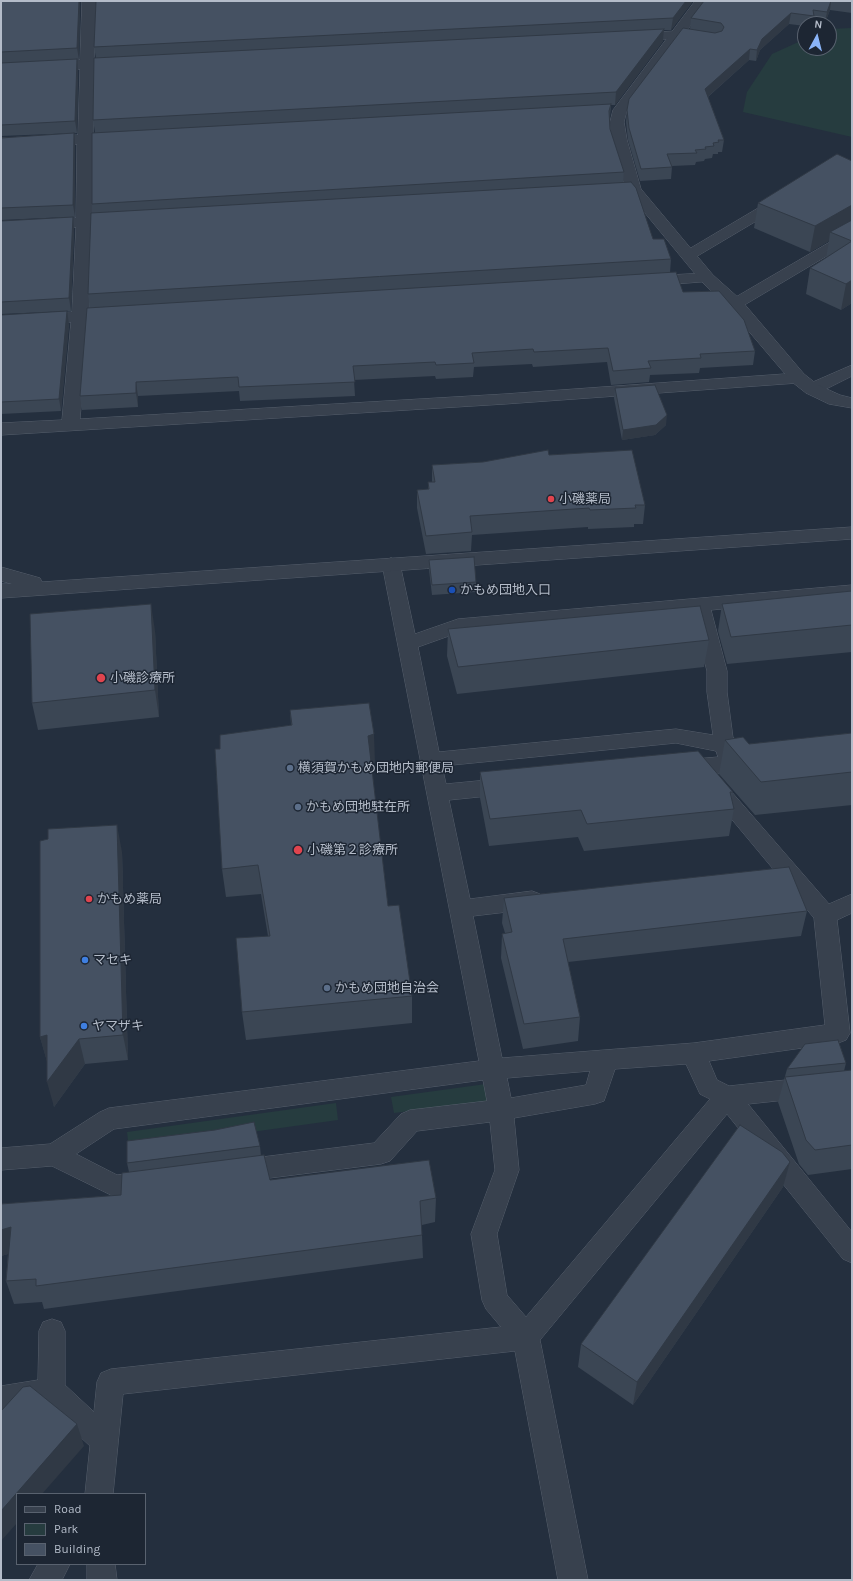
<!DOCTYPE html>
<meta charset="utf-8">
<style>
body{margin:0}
#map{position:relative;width:853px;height:1581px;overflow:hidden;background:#242f3e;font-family:Karla,sans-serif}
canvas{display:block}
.frame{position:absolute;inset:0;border:2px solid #b4bcc9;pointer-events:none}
.legend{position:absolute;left:16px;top:1493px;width:130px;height:72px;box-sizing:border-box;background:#1d2633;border:1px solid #59626f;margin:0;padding:5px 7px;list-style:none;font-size:12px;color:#b4bcc9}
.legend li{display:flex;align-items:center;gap:8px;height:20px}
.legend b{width:20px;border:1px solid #59626f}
.north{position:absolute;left:797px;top:16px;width:40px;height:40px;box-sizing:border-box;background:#1d2633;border:1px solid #59626f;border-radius:50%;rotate:7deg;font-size:11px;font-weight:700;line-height:16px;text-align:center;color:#b4bcc9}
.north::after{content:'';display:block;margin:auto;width:14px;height:18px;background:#8ab4f8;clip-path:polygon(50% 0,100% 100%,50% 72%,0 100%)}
</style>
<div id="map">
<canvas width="853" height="1581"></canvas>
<div class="frame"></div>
<ul class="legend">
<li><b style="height:5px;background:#38414e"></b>Road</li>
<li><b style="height:11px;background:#263c3f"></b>Park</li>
<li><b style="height:11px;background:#455162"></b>Building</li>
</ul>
<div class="north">N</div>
</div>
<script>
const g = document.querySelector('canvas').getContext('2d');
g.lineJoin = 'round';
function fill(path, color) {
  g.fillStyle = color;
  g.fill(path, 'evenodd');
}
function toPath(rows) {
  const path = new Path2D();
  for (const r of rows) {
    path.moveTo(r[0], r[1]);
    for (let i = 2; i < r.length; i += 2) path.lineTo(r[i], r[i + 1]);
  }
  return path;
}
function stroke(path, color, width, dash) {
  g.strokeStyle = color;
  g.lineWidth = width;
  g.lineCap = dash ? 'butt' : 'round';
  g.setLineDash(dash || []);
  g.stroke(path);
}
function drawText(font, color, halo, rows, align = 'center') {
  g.font = font + ' Karla,"Noto Sans JP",sans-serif';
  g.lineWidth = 3;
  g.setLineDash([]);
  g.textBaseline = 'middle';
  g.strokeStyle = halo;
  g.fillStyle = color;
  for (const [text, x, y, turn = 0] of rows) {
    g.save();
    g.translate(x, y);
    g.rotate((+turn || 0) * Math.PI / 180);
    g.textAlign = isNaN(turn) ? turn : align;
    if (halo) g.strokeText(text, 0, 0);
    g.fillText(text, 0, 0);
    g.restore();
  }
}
fill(toPath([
 [852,28,852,137,743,112,747,92,772,54,805,39,805,48,829,48,829,29],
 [486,1084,489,1101,394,1113,391,1097],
 [336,1103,338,1120,129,1149,127,1132]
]), '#263c3f');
const service = toPath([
 [780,197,785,198,787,201,785,204,694,258,689,260,684,258,681,255,684,252,775,198,780,197],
 [852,230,852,241,741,307,735,309,729,307,727,304,729,301,847,232,852,230],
 [852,365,852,376,818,393,812,394,806,393,804,389,806,385,852,365],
 [391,558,398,560,400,564,415,634,458,619,852,585,852,597,711,610,727,671,727,692,733,738,744,741,747,746,744,751,737,753,741,764,738,769,731,772,683,776,676,773,673,768,676,763,683,760,718,757,716,751,676,743,442,766,446,784,508,778,515,781,518,786,515,791,508,794,449,800,470,899,532,891,540,894,543,900,540,906,532,909,473,916,502,1058,694,1043,825,1025,814,918,709,792,706,787,709,782,716,779,723,782,829,904,852,894,852,913,837,920,850,1033,846,1040,838,1043,709,1061,717,1080,729,1086,852,1073,852,1093,748,1104,852,1232,852,1263,843,1259,727,1114,540,1340,588,1580,558,1580,515,1351,123,1394,113,1494,85,1494,90,1446,46,1405,1,1412,1,1386,38,1380,39,1331,43,1322,52,1319,61,1322,65,1331,65,1385,94,1412,97,1382,101,1373,111,1369,501,1327,486,1309,482,1300,471,1234,495,1170,490,1122,417,1131,390,1161,381,1164,238,1182,229,1179,226,1171,229,1163,238,1160,374,1143,401,1114,410,1110,487,1101,483,1080,114,1129,76,1154,117,1175,150,1171,159,1174,163,1182,159,1190,150,1193,115,1197,52,1166,1,1170,1,1148,50,1144,100,1112,109,1108,479,1061,382,564,384,560,391,558],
 [692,612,707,671,707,692,713,735,676,729,439,752,418,647,460,632,692,612],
 [686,1064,700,1094,710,1099,526,1317,507,1295,497,1234,519,1170,514,1118,595,1104,604,1101,615,1069,686,1064],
 [590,1071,586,1085,511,1098,507,1078,590,1071],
 [38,1564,70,1564,62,1580,29,1580,38,1564],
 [87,1564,115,1564,117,1580,87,1580,87,1564]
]);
const minor = toPath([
 [82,1,96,1,94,59,124,58,129,59,131,62,129,65,124,66,94,68,93,134,122,133,127,134,129,137,127,140,122,141,92,143,92,217,120,215,126,217,128,220,126,223,120,225,92,226,89,311,116,309,122,310,124,314,122,318,116,319,88,321,80,419,505,394,798,373,804,374,807,378,804,382,798,383,505,404,1,435,1,423,62,420,71,322,1,326,1,316,72,312,76,227,1,232,1,222,76,218,77,144,1,148,1,138,78,135,80,69,1,73,1,65,80,60,82,1],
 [677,31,682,32,684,35,682,38,633,41,628,40,626,37,628,34,633,33,677,31],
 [707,273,713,275,715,278,713,281,649,286,643,285,641,281,643,277,649,276,707,273]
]);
const tertiary = toPath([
 [695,1,709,1,627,110,624,122,627,140,641,189,713,275,741,300,804,374,818,385,840,395,852,398,852,408,829,404,806,393,792,382,729,308,701,281,626,190,611,140,610,122,613,110,695,1],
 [852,527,852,539,1,598,1,584,12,584,1,581,1,567,40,578,42,582,852,527]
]);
stroke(service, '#565f6c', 1);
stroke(minor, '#565f6c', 1);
stroke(tertiary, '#565f6c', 1);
fill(service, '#38414e');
fill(minor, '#38414e');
fill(tertiary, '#38414e');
fill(toPath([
 [1,1,80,1,79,60,77,60,78,71,77,133,1,136],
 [693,1,671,30,664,30,663,41,615,105,611,105,610,117,610,129,624,172,623,183,653,239,671,259,670,273,683,292,755,351,753,365,700,368,699,373,650,375,649,382,611,385,607,362,533,367,532,364,474,367,473,377,436,379,435,376,354,380,355,396,240,401,239,391,138,396,138,407,82,410,80,396,90,308,88,294,93,213,92,204,95,132,93,120,96,58,94,47],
 [704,1,852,1,852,13,830,10,825,23,813,21,812,24,805,24,805,26,789,24,760,50,756,61,749,60,708,97,724,140,722,152,718,152,718,154,713,154,712,158,705,159,704,161,696,162,695,165,672,166,672,167,671,179,640,181,628,140,626,122,627,110,690,29,691,18],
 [74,133,75,145,75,217,73,217,74,229,71,311,1,314,1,221,68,217,1,220,1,138],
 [852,161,852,303,841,310,806,294,810,268,826,258,829,241,810,252,754,228,758,203],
 [1,315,69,324,61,411,1,414],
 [615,388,666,425,655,435,622,440,614,398],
 [549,455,645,505,643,524,634,524,634,527,588,529,588,527,472,535,471,551,426,554,417,508,417,490,428,489,428,482,432,482,432,465,483,462],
 [429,560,476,582,476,592,432,595,429,570],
 [852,591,852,652,727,664,718,631,722,604],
 [448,629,709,640,704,667,457,694,447,656],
 [155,631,159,717,38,730,32,703],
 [290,710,375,763,371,764,388,906,412,996,412,1023,246,1040,242,1012,268,936,261,894,226,897,222,869,220,749,291,725],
 [852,733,852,805,755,815,719,774,725,740,749,744],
 [480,772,733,792,732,800,734,809,729,836,584,851,578,837,489,846,480,798],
 [122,852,128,1060,85,1064,54,1107,47,1061,40,1037],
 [504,898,807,911,801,936,568,962,580,1017,578,1041,523,1049,501,958,502,934,505,933,502,923],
 [846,1063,844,1071,852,1070,852,1169,808,1175,799,1164,778,1102,787,1069],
 [260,1146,261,1156,270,1180,436,1198,435,1222,422,1225,422,1235,423,1258,44,1309,42,1302,14,1304,6,1281,8,1254,1,1256,1,1204,121,1195,129,1172,127,1163],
 [790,1162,783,1187,633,1405,578,1367,581,1344]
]), '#3b4654');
fill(toPath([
 [79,1,80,1,79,60,77,48],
 [686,1,693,1,671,30,673,18],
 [831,1,830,10,825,23,827,12],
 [791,13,789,24,760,50,756,61,757,50,762,39],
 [664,29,663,41,615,105,616,92],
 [750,49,749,60,704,100,705,89],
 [77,59,78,71,77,133,75,121],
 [74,133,75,145,75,217,73,205],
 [852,205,852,229,830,232,829,241,810,252,815,226],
 [73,217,74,229,71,311,69,298],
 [852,280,852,303,841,310,846,284],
 [67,311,69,324,61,411,59,399],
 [136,382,138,396,138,407,136,393],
 [667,415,666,425,655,435,622,440,623,430],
 [151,604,155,631,159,717,155,690],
 [374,734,375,763,369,765,368,736],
 [117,825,122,852,128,1060,123,1035],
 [47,1035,47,1062,40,1037],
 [79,1039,85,1064,54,1107,47,1082],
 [790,1162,783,1187,633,1405,637,1382],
 [11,1227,19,1251,1,1256,1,1230],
 [77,1424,84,1446,42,1494,17,1494,17,1523,1,1541,1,1511]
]), '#303945');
const building = toPath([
 [1,1,79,1,77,48,1,52,1,1],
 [96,1,686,1,673,18,94,47,96,1],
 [704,1,831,1,827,12,813,10,814,16,791,13,762,39,757,50,750,49,705,89,724,140,718,140,719,142,713,143,714,146,705,147,706,149,695,150,697,153,667,154,672,167,641,169,629,128,627,110,629,99,683,28,715,33,722,31,724,27,721,23,691,18,704,1],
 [664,29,616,92,93,120,94,58,664,29],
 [77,59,75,121,1,125,1,63,77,59],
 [611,104,609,111,610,129,624,172,92,204,92,133,611,104],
 [74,133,73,205,1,208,1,138,74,133],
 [837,154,852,161,852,205,815,226,758,203,837,154],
 [631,182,636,188,653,239,664,239,671,259,88,294,91,213,631,182],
 [73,217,69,298,1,302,1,221,73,217],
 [852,220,852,241,830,232,852,220],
 [852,241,852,280,846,284,810,268,852,241],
 [676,272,683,292,719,291,744,320,755,351,700,354,701,358,648,361,651,368,613,371,608,348,534,352,533,349,472,353,474,363,436,365,435,362,353,366,355,382,239,387,238,377,136,382,136,393,80,396,87,308,676,272],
 [67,311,59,399,1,402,1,315,67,311],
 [655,385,667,415,656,425,623,430,615,388,655,385],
 [548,450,549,455,632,450,645,505,635,505,636,508,590,510,589,508,470,516,472,532,426,536,417,490,429,489,428,482,435,482,432,465,483,462,548,450],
 [474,557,476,582,432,585,429,560,474,557],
 [852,591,852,625,731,637,722,604,852,591],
 [151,604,155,690,32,703,30,614,151,604],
 [700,606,709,640,458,667,448,629,700,606],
 [369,703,374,734,368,736,388,906,399,905,412,996,242,1012,236,938,270,936,258,865,222,869,215,749,220,749,220,735,292,725,290,710,369,703],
 [852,733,852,772,761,782,725,740,743,737,749,744,852,733],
 [698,751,733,792,730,792,734,809,587,824,581,810,490,819,480,772,698,751],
 [117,825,123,1035,79,1039,47,1082,47,1035,40,1037,40,841,48,839,48,829,117,825],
 [789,867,807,911,563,939,580,1017,524,1024,502,934,512,932,504,898,789,867],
 [838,1040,846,1063,787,1069,805,1044,838,1040],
 [852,1070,852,1145,815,1150,806,1140,785,1077,852,1070],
 [254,1122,260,1146,127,1163,127,1141,215,1130,254,1122],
 [740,1125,782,1152,790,1162,637,1382,581,1344,740,1125],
 [264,1155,270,1180,429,1160,436,1198,420,1201,422,1235,36,1286,36,1279,6,1281,11,1227,1,1230,1,1204,121,1195,122,1173,264,1155],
 [30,1386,77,1424,1,1511,1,1411,23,1387,30,1386]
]);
fill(building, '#455162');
stroke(building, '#303945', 1);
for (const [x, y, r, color] of [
 [551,499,4,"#e0444e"],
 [452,590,4,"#1a4fb4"],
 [101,678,5,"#e0444e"],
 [290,768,4,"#5c6f8a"],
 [298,807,4,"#5c6f8a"],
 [298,850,5,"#e0444e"],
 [89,899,4,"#e0444e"],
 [85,960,4,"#3f7fe0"],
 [327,988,4,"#5c6f8a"],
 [84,1026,4,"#3f7fe0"]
]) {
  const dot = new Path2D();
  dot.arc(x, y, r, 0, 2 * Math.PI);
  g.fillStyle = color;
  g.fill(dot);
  stroke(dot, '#1d2633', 1.5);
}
drawText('13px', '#b4bcc9', '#1d2633', [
 ["小磯薬局",559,499],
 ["かもめ団地入口",460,590],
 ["小磯診療所",110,678],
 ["横須賀かもめ団地内郵便局",298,768],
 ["かもめ団地駐在所",306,807],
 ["小磯第２診療所",307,850],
 ["かもめ薬局",97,899],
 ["マセキ",93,960],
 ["かもめ団地自治会",335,988],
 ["ヤマザキ",92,1026]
], 'left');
</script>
